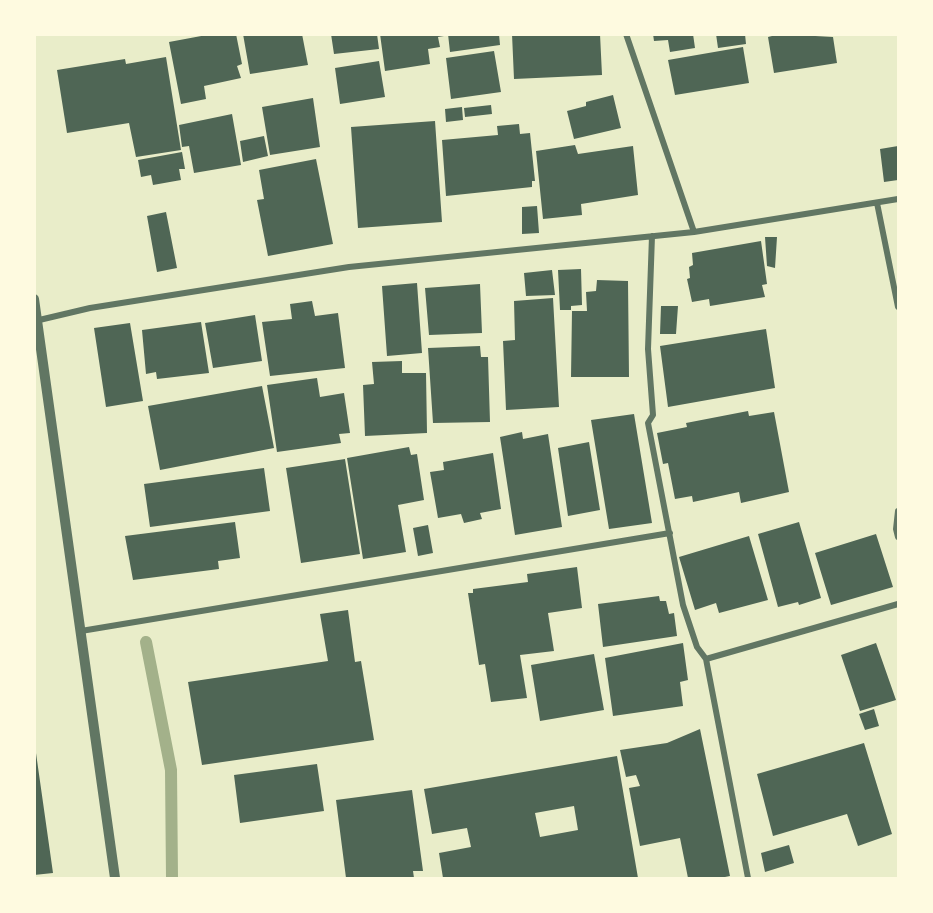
<!DOCTYPE html>
<style>
body{margin:0}
#map{position:relative;width:933px;height:913px;overflow:hidden;background:#e9edc9;font-family:"DM Sans",sans-serif}
canvas{display:block}
.frame{position:absolute;inset:0;border:36px solid #fefae0;pointer-events:none}
</style>
<div id="map">
<canvas width="933" height="913"></canvas>
<div class="frame"></div>
</div>
<script>
const g = document.querySelector('canvas').getContext('2d');
g.lineJoin = 'round';
function toPath(rows) {
  const path = new Path2D();
  for (const r of rows) {
    path.moveTo(r[0], r[1]);
    for (let i = 2; i < r.length; i += 2) path.lineTo(r[i], r[i + 1]);
  }
  return path;
}
function stroke(path, color, width, dash) {
  g.strokeStyle = color;
  g.lineWidth = width;
  g.lineCap = dash ? 'butt' : 'round';
  g.setLineDash(dash || []);
  g.stroke(path);
}
function fill(path, color) {
  g.fillStyle = color;
  g.fill(path, 'evenodd');
}
stroke(toPath([
 [146,642,171,770,172,878]
]), '#a3b18a', 12);
fill(toPath([
 [212,34,236,34,242,64,237,66,241,78,204,86,206,99,181,104,169,42],
 [243,34,302,34,308,65,250,74],
 [331,34,377,34,379,49,334,54],
 [380,34,444,34,444,36,438,37,440,47,428,49,430,64,385,71],
 [448,34,499,34,500,45,450,52],
 [512,34,600,34,602,75,514,79],
 [653,34,693,34,695,48,670,52,668,40,654,41],
 [716,34,745,34,746,44,718,48],
 [780,34,833,37,837,63,774,73,768,37],
 [743,47,749,83,675,95,668,60],
 [494,51,501,92,451,99,446,58],
 [166,57,181,150,136,157,129,123,67,133,57,70,125,59,126,64],
 [379,61,385,97,340,104,335,68],
 [613,95,621,128,574,139,567,111,586,106,586,102],
 [313,98,320,147,270,155,262,107],
 [491,105,492,114,465,117,464,108],
 [462,107,463,120,446,122,445,109],
 [232,114,241,165,194,173,189,146,182,147,179,125],
 [435,121,442,222,358,228,351,127],
 [519,124,520,134,530,133,535,181,532,181,532,187,446,196,442,140,498,135,497,126],
 [264,136,268,156,243,162,240,141],
 [575,145,578,154,633,146,638,195,581,204,582,215,543,219,536,151],
 [898,146,898,180,884,182,880,149],
 [182,152,185,169,179,169,181,180,153,185,151,175,141,177,138,160],
 [316,159,333,244,268,256,257,200,264,199,259,170],
 [537,206,539,233,522,234,522,207],
 [166,212,177,268,157,272,147,216],
 [765,237,777,237,775,268,767,266],
 [761,241,767,284,762,285,765,297,710,306,709,299,692,302,687,279,690,278,689,267,693,265,692,253],
 [581,269,582,305,571,306,571,310,560,310,558,270],
 [552,270,555,295,526,296,524,273],
 [597,280,628,281,629,377,571,377,572,311,587,311,586,292,596,291],
 [417,283,422,353,387,356,382,286],
 [480,284,482,333,429,335,425,288],
 [553,298,559,407,506,410,503,341,515,340,514,301],
 [312,301,315,316,338,313,345,368,270,376,262,322,292,319,290,304],
 [661,306,678,306,676,334,660,334],
 [255,315,262,361,213,368,205,323],
 [201,322,209,373,157,379,156,372,146,374,142,330],
 [130,323,143,401,106,407,94,328],
 [766,329,775,388,668,407,660,346],
 [480,346,481,357,488,357,490,422,433,423,428,348],
 [402,361,402,373,426,373,427,433,365,436,363,385,374,384,372,362],
 [317,378,320,397,344,393,350,433,339,434,341,443,277,452,267,385],
 [262,386,274,448,160,470,148,406],
 [748,411,749,416,774,412,789,492,741,503,739,492,693,502,692,496,675,499,668,463,663,464,657,433,687,427,686,423],
 [634,414,652,523,609,529,591,420],
 [522,432,523,439,548,434,562,527,515,535,500,437],
 [589,442,600,510,568,516,558,448],
 [409,447,411,455,417,454,424,500,398,505,406,552,363,559,347,458],
 [493,453,501,509,480,513,482,519,464,523,461,514,438,518,430,472,444,470,443,462],
 [345,459,360,554,301,563,286,468],
 [264,468,270,511,150,527,144,484],
 [235,522,240,558,218,561,219,569,133,580,125,536],
 [799,522,821,598,799,605,798,602,778,607,758,534],
 [428,525,433,553,418,556,413,528],
 [876,534,893,587,831,605,815,553],
 [749,536,768,600,719,613,716,603,695,610,679,557],
 [577,567,582,608,548,613,554,651,520,655,527,698,491,702,485,664,479,665,468,593,473,593,473,589,528,582,527,574],
 [659,596,660,601,666,601,669,614,674,613,677,636,603,647,598,604],
 [348,610,355,662,361,661,374,740,202,765,188,682,328,661,320,614],
 [683,643,688,680,680,682,683,706,613,716,605,658],
 [876,643,896,700,860,711,841,655],
 [594,654,604,710,540,721,531,665],
 [874,709,879,726,865,730,859,714],
 [700,729,730,876,720,878,688,878,680,838,640,846,629,788,640,786,636,775,626,777,620,750,667,743],
 [34,739,53,873,34,875],
 [864,743,892,834,858,846,847,814,773,836,757,774],
 [617,756,638,878,443,878,439,853,471,847,467,828,432,834,424,789],
 [574,806,578,830,540,837,535,813],
 [317,764,324,811,240,823,234,775],
 [412,790,423,871,413,871,414,878,346,878,336,800],
 [789,845,794,863,765,872,761,853]
]), '#4f6655');
stroke(toPath([
 [626,34,694,232],
 [877,203,898,307],
 [652,236,648,349,653,415,648,423,683,605,697,647,706,659,748,878],
 [35,321,90,308,349,267,694,232,898,199],
 [898,511,896,529,898,537],
 [81,631,670,533],
 [706,659,898,604]
]), '#617663', 6);
stroke(toPath([
 [34,299,115,878]
]), '#617663', 10);
</script>
